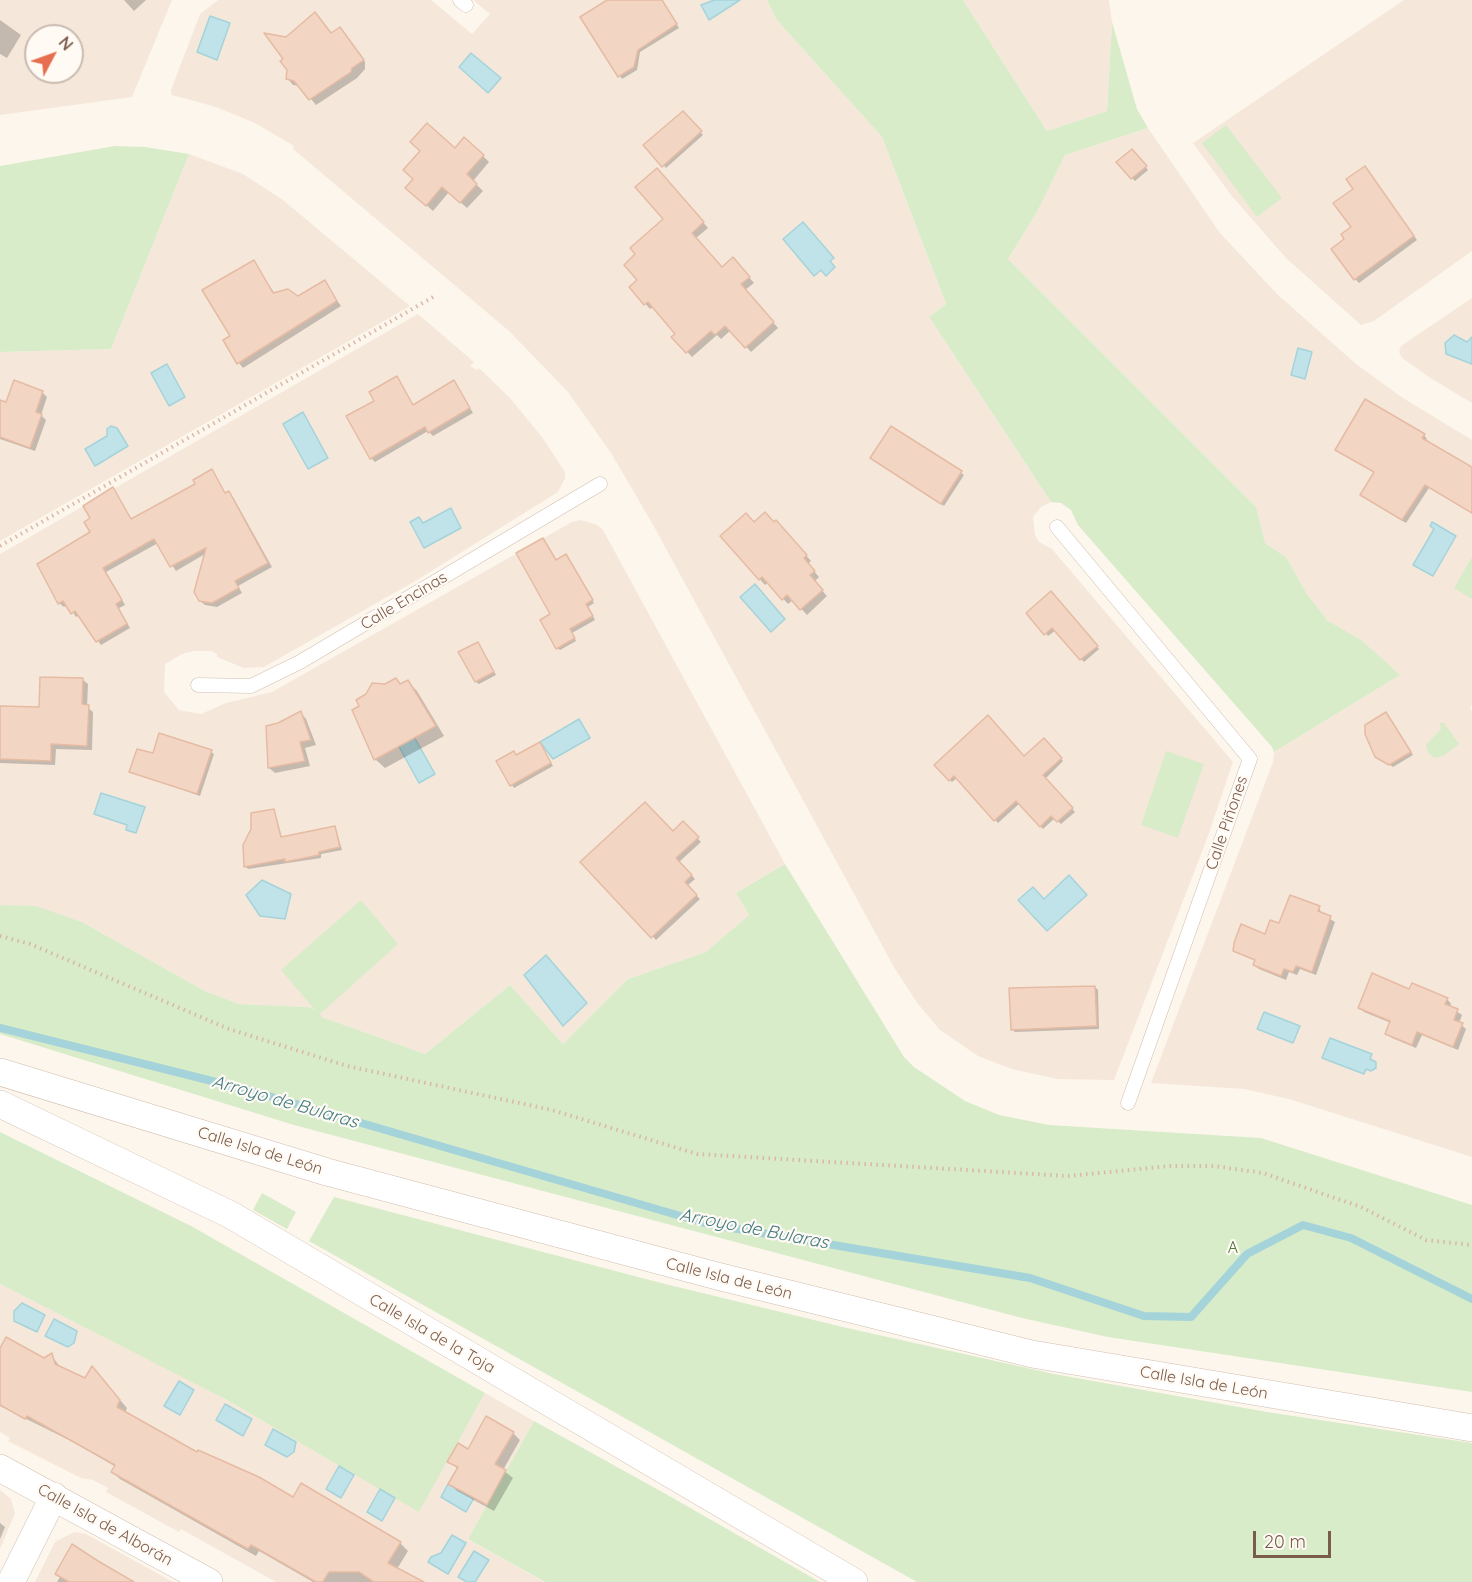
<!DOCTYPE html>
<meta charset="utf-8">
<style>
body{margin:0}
#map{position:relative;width:1472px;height:1582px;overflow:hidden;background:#fdf6ec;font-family:Quicksand,sans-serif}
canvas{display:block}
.north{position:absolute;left:24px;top:24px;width:60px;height:60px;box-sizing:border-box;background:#fffaf3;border:2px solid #cabbb1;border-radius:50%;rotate:49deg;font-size:16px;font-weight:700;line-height:24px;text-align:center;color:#7a5c4d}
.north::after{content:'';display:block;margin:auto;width:21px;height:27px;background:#e76f51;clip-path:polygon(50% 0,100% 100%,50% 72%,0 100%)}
.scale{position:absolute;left:1253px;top:1531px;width:78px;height:27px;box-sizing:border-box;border:3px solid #7a5c4d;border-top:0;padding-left:8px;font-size:18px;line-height:21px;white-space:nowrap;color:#7a5c4d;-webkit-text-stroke:4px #fffaf3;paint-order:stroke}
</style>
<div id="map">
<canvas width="1472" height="1582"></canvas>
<div class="north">N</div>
<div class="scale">20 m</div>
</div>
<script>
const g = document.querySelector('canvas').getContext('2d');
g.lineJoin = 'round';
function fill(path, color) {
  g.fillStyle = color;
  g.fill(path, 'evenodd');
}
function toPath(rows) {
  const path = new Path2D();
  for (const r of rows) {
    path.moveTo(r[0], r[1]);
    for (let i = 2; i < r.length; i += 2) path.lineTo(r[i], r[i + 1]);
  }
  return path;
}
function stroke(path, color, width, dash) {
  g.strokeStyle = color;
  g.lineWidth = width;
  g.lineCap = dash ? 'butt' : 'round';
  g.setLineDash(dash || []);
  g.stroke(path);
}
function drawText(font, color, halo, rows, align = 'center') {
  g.font = font + ' Quicksand,sans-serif';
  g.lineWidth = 4.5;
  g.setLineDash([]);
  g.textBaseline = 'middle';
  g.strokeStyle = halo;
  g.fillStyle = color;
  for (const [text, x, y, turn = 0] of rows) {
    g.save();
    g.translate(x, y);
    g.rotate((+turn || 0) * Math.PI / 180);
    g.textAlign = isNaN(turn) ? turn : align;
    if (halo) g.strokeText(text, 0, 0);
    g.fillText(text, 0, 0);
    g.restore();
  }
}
fill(toPath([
 [0,0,172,0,132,97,0,115],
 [36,36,72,36,72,72,36,72],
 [218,0,431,0,472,34,490,14,473,0,767,0,776,19,882,137,946,304,929,317,1051,502,1041,507,1033,517,1035,535,1039,542,1052,549,1233,762,1208,836,1114,1080,1057,1079,1012,1069,978,1056,940,1030,918,1004,895,969,652,523,611,453,568,392,509,331,293,149,294,146,255,123,216,107,172,95,171,90,200,14],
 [963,0,1109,0,1112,22,1107,111,1047,131],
 [1404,0,1472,0,1472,251,1374,321,1361,325,1286,258,1231,195,1193,143],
 [1148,128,1220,233,1277,294,1356,364,1403,398,1472,440,1472,705,1470,708,1472,712,1472,1157,1289,1099,1244,1089,1151,1083,1273,762,1274,752,1400,675,1328,621,1307,594,1286,557,1265,543,1256,507,1008,259,1037,212,1065,155],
 [189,154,243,174,283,200,410,306,0,541,0,352,111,349],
 [1472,298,1472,403,1432,379,1402,358,1399,352,1401,346],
 [418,314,474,362,470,366,477,370,479,368,510,398,542,437,565,472,565,478,558,492,417,580,264,667,244,668,217,657,217,654,211,651,194,651,182,654,165,664,164,692,179,710,201,714,226,703,272,692,572,522,581,520,597,525,603,530,785,864,736,893,749,915,706,952,628,979,563,1044,510,985,425,1054,322,1017,308,1007,239,1004,205,991,82,922,36,907,0,905,0,554],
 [0,1284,209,1390,419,1511,485,1393,534,1421,468,1539,544,1582,276,1582,181,1529,179,1532,106,1492,108,1488,93,1480,81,1478,8,1441,10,1438,0,1432],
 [0,1490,11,1499,15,1513,0,1549],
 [74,1532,86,1534,173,1582,35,1582,55,1542]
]), '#f5e8da');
fill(toPath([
 [767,0,963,0,1047,131,1107,111,1112,22,1137,109,1148,128,1065,155,1037,212,1008,259,1256,507,1265,543,1286,557,1307,594,1328,621,1361,640,1400,675,1274,752,1272,747,1078,525,1071,510,1061,503,1051,502,929,317,946,304,882,137,776,19],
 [1226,125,1282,198,1257,217,1202,143],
 [115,146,145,147,189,154,111,349,0,352,0,166],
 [1472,557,1472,599,1454,588],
 [1440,723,1444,723,1459,744,1443,756,1435,758,1428,753,1426,745,1441,729],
 [1166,751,1204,764,1178,838,1141,825],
 [785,864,904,1057,914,1067,965,1101,999,1115,1049,1125,1261,1138,1472,1205,1472,1392,1108,1337,1022,1318,294,1125,0,1034,0,905,36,906,82,922,205,991,239,1004,308,1007,315,1010,281,970,361,900,398,944,320,1014,322,1017,425,1054,510,985,563,1044,628,979,706,952,749,915,736,893],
 [0,1132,191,1226,485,1393,419,1512,225,1399,0,1284],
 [262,1193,296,1212,287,1229,253,1210],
 [334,1197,661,1283,847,1328,1054,1374,1267,1412,1472,1443,1472,1582,917,1582,309,1241],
 [534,1421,664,1493,820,1582,545,1582,468,1539]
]), '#d8ecc9');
const water = toPath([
 [714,0,740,0,709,20,701,5,714,0],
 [210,16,230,23,217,60,197,52,210,16],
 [471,53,501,78,488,93,459,67,471,53],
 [803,222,834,258,830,261,835,267,826,276,821,270,814,276,783,239,803,222],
 [1454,335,1467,342,1472,337,1472,364,1446,354,1445,343,1454,335],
 [1298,348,1312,352,1305,379,1291,375,1298,348],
 [167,364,185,397,169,406,151,373,167,364],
 [303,412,328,458,308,469,283,424,303,412],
 [111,426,117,428,128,446,95,466,85,449,107,436,107,429,111,426],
 [451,508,461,528,424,548,410,522,419,517,423,523,451,508],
 [1432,522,1456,536,1433,576,1413,565,1434,529,1430,526,1432,522],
 [755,584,785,619,771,632,740,597,755,584],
 [579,719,590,738,553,759,540,742,579,719],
 [408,726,435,774,419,783,392,734,408,726],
 [101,793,145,807,136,833,126,830,127,825,94,814,101,793],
 [1069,875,1087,895,1047,931,1018,900,1033,887,1044,899,1069,875],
 [262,880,291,894,285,919,260,916,246,895,262,880],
 [546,955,587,1003,563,1026,524,975,546,955],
 [1264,1012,1300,1026,1293,1043,1257,1029,1264,1012],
 [1330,1038,1372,1054,1370,1059,1376,1062,1376,1068,1371,1071,1366,1069,1364,1074,1322,1058,1330,1038],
 [22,1303,45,1315,37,1332,14,1321,14,1311,22,1303],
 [54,1319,77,1331,74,1343,68,1347,45,1336,54,1319],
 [179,1381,194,1390,180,1415,164,1406,179,1381],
 [225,1404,252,1419,243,1436,216,1420,225,1404],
 [273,1429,296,1442,294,1452,287,1457,265,1445,273,1429],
 [339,1466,354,1475,341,1498,326,1489,339,1466],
 [448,1484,474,1498,466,1512,441,1497,448,1484],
 [380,1489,395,1498,382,1521,367,1512,380,1489],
 [452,1535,466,1543,448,1574,428,1562,431,1557,441,1553,452,1535],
 [474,1551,489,1560,475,1582,467,1582,458,1577,474,1551]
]);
fill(water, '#bfe3e8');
stroke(water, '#a5d3da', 1.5);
fill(toPath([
 [124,0,146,0,134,11],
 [610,0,662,0,679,28,640,52,637,70,622,79,582,17],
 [0,20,21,35,7,58,0,54],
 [332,35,345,35,365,62,365,69,357,78,316,105,300,86,293,85,288,79,289,70,285,59],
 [683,113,703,135,666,168,646,146],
 [456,150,483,156,489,162,473,181,483,191,467,208,449,192,433,211,414,194,415,180],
 [1135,153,1148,170,1135,181,1132,178],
 [1368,172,1417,240,1359,283,1355,279,1346,239,1353,228,1355,190],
 [662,175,708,228,696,238,722,269,738,264,754,283,745,290,778,328,751,352,731,330,721,339,717,335,692,357,674,337,677,334,653,307,650,309,631,287,639,280,665,219],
 [253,261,275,294,298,297,324,282,341,306,243,368,239,363,232,336],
 [397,378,414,406,454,382,473,413,433,436,428,431,375,462,371,458,376,401],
 [42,392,47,397,41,415,46,420,35,451,0,439,0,401,7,404],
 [891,428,964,475,944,506,872,458],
 [1424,435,1427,439,1425,442,1472,470,1472,513,1429,488,1406,523,1362,495,1375,473,1337,450],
 [212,471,226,494,233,497,272,567,238,586,242,593,217,607,205,605,200,601,205,554,176,571,158,543,106,572,125,605,119,608,130,628,101,645,79,615,76,617,68,605,64,607,59,603,92,532,92,519,113,489,132,520,197,484],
 [755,524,774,524,781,527,811,561,808,564,819,577,814,582,827,596,807,615,793,600,788,604,768,582,765,585,722,537],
 [543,540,557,562,569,559,594,603,588,607,595,620,572,633,576,641,560,650,557,648],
 [1051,593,1099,649,1084,662,1056,630,1048,636,1028,613],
 [480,646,496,675,479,684,476,682],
 [82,679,88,684,87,707,93,712,92,750,56,749,55,765,0,763,0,707,41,709],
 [408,682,417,691,444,736,385,768,375,759,361,707,367,695],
 [301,713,306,719,316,745,305,748,310,766,275,773,269,768],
 [1389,717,1413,755,1393,767,1380,758,1367,740,1367,726],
 [1044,741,1063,761,1045,779,1075,812,1061,824,1055,818,1043,829,1020,803,998,823,957,778,952,782,936,765,1024,758],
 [540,744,553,766,514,788,498,762,514,753,517,756],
 [211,752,214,754,200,796,131,771,154,755],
 [274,810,282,838,335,827,342,850,321,854,321,858,248,869,245,866],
 [683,823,701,842,679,862,695,879,687,886,700,899,656,940,583,862,673,833],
 [1319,908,1322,914,1335,922,1316,975,1300,969,1297,975,1289,972,1286,980,1259,969,1254,965,1256,961,1235,951],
 [1095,987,1098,990,1099,1029,1015,1032,1012,1029],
 [1410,991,1447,999,1451,1004,1450,1007,1462,1015,1459,1023,1466,1029,1458,1050,1422,1035,1416,1048,1392,1038,1387,1034,1391,1023,1364,1012,1360,1008],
 [0,1348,44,1360,51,1355,61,1368,86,1380,99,1376,127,1408,125,1413,198,1454,294,1499,400,1543,408,1551,397,1569,420,1582,313,1582,259,1551,256,1556,120,1479,113,1472,116,1467,73,1442,0,1406],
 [513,1433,520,1440,503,1470,513,1478,494,1511,457,1491,450,1484,458,1469,449,1461],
 [0,1523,5,1527,0,1539],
 [60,1577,132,1582,57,1582]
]), '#0003');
stroke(toPath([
 [0,1028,248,1090,708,1224,1030,1278,1144,1316,1191,1317,1247,1254,1303,1225,1351,1238,1472,1299]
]), '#a5d3da', 8);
const building = toPath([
 [607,0,662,0,677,24,638,50,634,67,618,77,580,17,607,0],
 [315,12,331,33,340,27,364,60,352,68,351,72,309,100,294,81,286,79,287,70,280,61,283,59,264,33,286,37,315,12],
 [683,111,702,131,662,167,643,145,683,111],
 [427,123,455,148,464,137,484,155,467,174,477,184,460,203,442,187,426,206,405,188,413,179,403,170,420,151,410,142,427,123],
 [1132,149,1147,166,1131,179,1116,162,1132,149],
 [1365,166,1414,236,1354,280,1331,249,1344,239,1341,234,1351,227,1333,203,1353,189,1346,179,1365,166],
 [657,168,704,222,692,233,722,267,733,257,750,277,741,284,774,322,745,348,725,326,715,335,711,331,686,353,671,337,675,334,648,302,644,305,629,287,637,280,624,265,635,254,630,248,663,219,635,187,657,168],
 [254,260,273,293,288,289,298,296,325,280,337,301,237,364,223,340,230,336,202,290,254,260],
 [397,376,413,405,454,380,470,408,428,433,425,427,370,459,346,416,374,401,369,392,397,376],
 [14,380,43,391,36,412,42,414,30,448,0,437,0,400,6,402,14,380],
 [1365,399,1425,434,1422,438,1472,467,1472,513,1425,485,1402,520,1360,495,1374,472,1335,450,1365,399],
 [891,426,962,471,941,504,870,458,891,426],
 [212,469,225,493,229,491,268,563,235,581,239,588,212,603,199,601,194,592,206,548,170,567,154,539,103,568,122,600,116,604,127,624,96,642,75,611,71,614,63,601,58,604,37,564,90,532,84,522,90,518,83,506,113,487,131,519,195,484,193,480,212,469],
 [765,512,774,522,776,520,807,555,804,558,815,571,810,575,823,590,800,610,787,595,782,600,762,577,759,580,720,536,746,513,754,522,765,512],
 [543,538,556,560,566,554,593,600,586,604,593,616,570,629,575,638,556,649,540,620,550,614,516,553,543,538],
 [1051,591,1098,646,1080,660,1052,628,1044,635,1026,613,1051,591],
 [478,642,494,672,475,682,458,652,478,642],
 [40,677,83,678,82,704,89,705,87,746,51,744,51,761,0,759,0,706,39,707,40,677],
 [396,678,400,684,408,680,436,726,374,760,352,710,359,706,356,700,366,694,372,683,385,684,396,678],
 [301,711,311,740,300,742,305,761,268,768,266,726,278,723,301,711],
 [1386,712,1411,752,1389,765,1375,757,1365,734,1365,725,1386,712],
 [988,715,1024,756,1044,738,1062,758,1043,775,1073,808,1057,822,1051,816,1040,827,1016,801,994,821,954,776,949,781,934,765,988,715],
 [159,733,212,750,197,794,129,772,137,749,153,753,159,733],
 [540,742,551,763,510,786,496,761,514,751,516,755,540,742],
 [645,802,673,831,683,821,699,837,676,858,692,875,685,882,697,895,651,938,580,862,645,802],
 [274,809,281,837,335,826,340,847,319,852,319,855,285,862,285,859,244,867,243,845,251,829,251,813,274,809],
 [1290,895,1320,906,1318,911,1331,916,1312,972,1296,966,1293,972,1284,969,1281,976,1253,965,1255,960,1233,951,1234,943,1241,924,1265,934,1270,920,1279,923,1290,895],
 [1372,973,1409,989,1412,983,1448,998,1445,1004,1458,1009,1454,1020,1463,1023,1453,1047,1417,1032,1412,1045,1385,1034,1390,1021,1358,1008,1372,973],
 [1095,986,1097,1026,1011,1030,1009,988,1095,986],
 [6,1337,44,1358,52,1353,55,1364,85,1378,92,1366,120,1400,117,1407,197,1452,198,1450,259,1477,293,1497,301,1483,401,1542,388,1563,424,1582,374,1582,359,1572,329,1572,323,1582,316,1582,251,1545,248,1549,111,1472,115,1465,27,1416,25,1419,0,1405,0,1348,6,1337],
 [486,1416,514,1432,495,1464,506,1470,487,1505,448,1484,458,1467,447,1462,458,1443,468,1449,486,1416],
 [72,1544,98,1561,134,1582,69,1582,55,1574,72,1544]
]);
fill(building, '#f3d5c3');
stroke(building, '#e6bba3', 1.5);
const service = toPath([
 [460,0,466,5],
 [1057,527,1250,759,1128,1103],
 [198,685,251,686,300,662,600,484]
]);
const minor = toPath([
 [0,1072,327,1172,717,1276,1032,1354,1472,1428],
 [0,1104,231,1215,854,1582],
 [0,1468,209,1582],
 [11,1582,54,1496]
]);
stroke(service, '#d1beb0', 15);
stroke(minor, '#d1beb0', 28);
stroke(toPath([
 [0,546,435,296],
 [0,936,30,944,229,1029,347,1066,552,1110,697,1154,1068,1176,1170,1166,1214,1166,1263,1173,1361,1207,1426,1240,1472,1245]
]), '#d9b8a5', 4, [1.5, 4.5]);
stroke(service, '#fff', 14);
stroke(minor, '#fff', 27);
drawText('16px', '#7a5c4d', '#fffaf3', [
 ["Calle Encinas",404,601,-31],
 ["Calle Piñones",1227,823,-71],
 ["Calle Isla de León",260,1151,17],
 ["Calle Isla de León",729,1279,14],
 ["Calle Isla de la Toja",432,1334,30],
 ["Calle Isla de León",1204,1383,10],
 ["Calle Isla de Alborán",105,1525,29]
]);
drawText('16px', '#537a41', '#fffaf3', [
 ["A",1233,1248]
]);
drawText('italic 18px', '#437c86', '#fffaf3', [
 ["Arroyo de Bularas",285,1102,16],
 ["Arroyo de Bularas",754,1229,11]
]);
</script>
